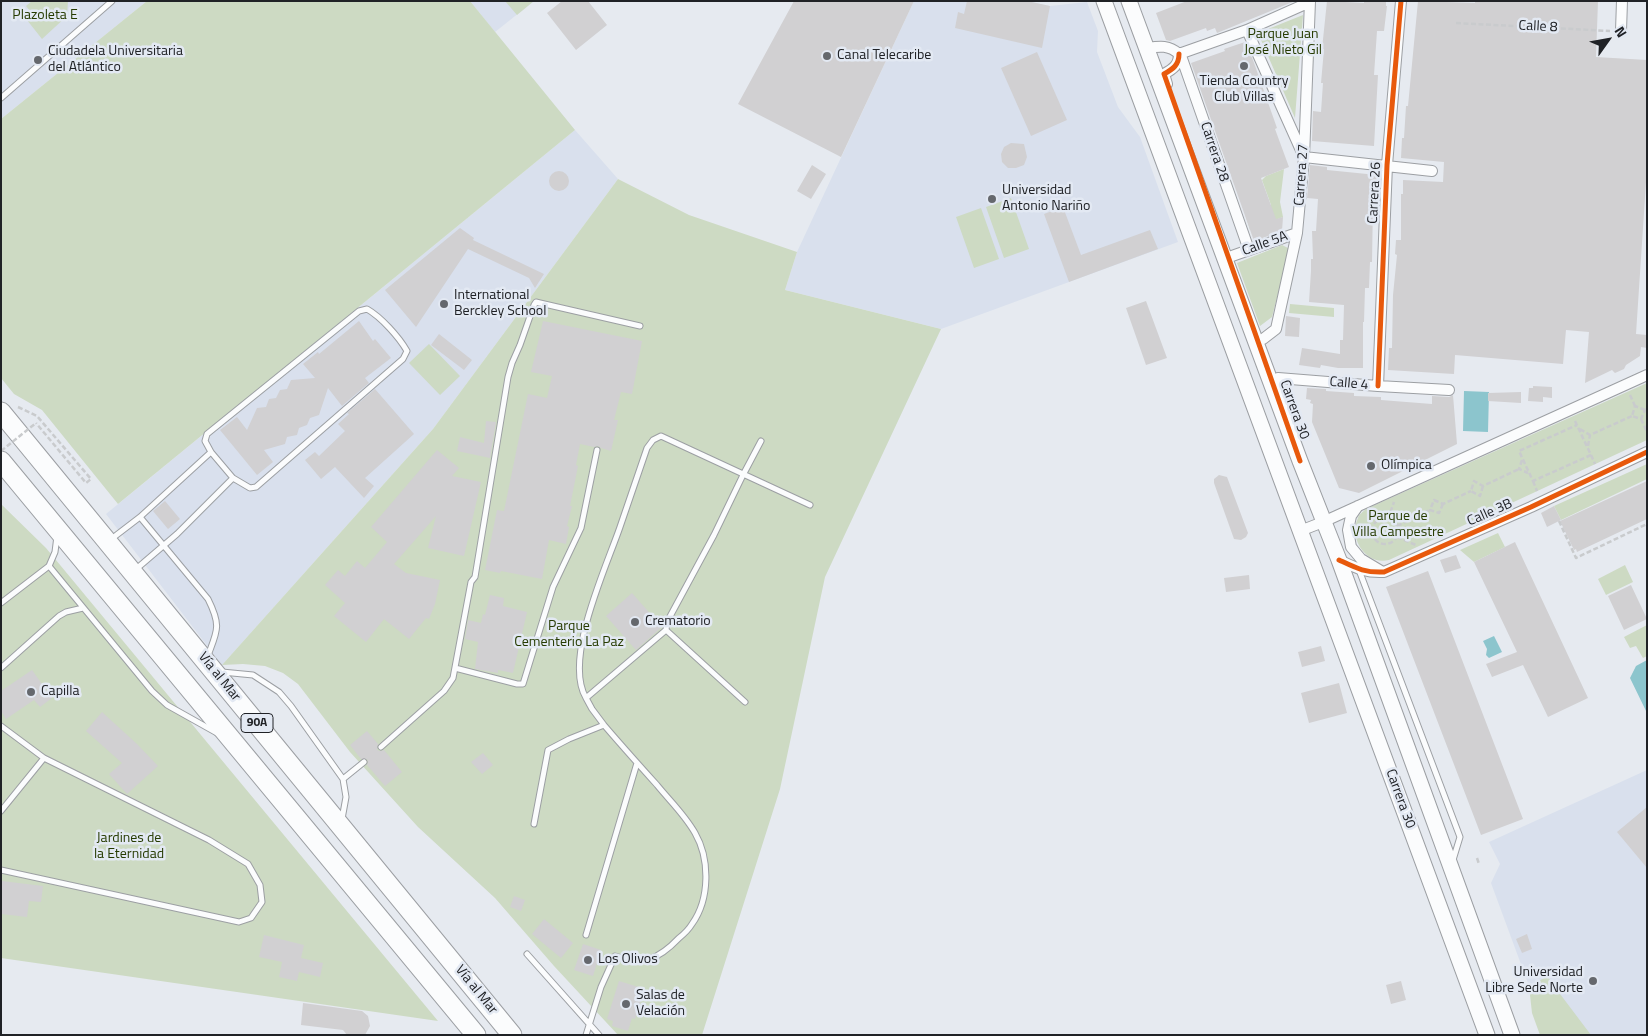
<!DOCTYPE html>
<html>
<head>
<meta charset="utf-8">
<style>
  body { margin:0 }
  #map { position:relative; width:1648px; height:1036px; overflow:hidden; background:#e6eaf0; font-family:"Titillium Web",sans-serif }
  canvas { display:block }
  .frame { position:absolute; inset:0; border:2px solid #202226; pointer-events:none }
  .north { position:absolute; left:1583px; top:15px; width:50px; height:50px; -webkit-text-stroke:4px #e3e9f3; paint-order:stroke; rotate:58deg; font-size:14px; font-weight:700; line-height:20px; text-align:center; color:#202226 }
  .north::after { content:''; display:block; margin:auto; width:18px; height:22px; background:#202226; clip-path:polygon(50% 0,100% 100%,50% 72%,0 100%) }
</style>
</head>
<body>
<div id="map">
<canvas width="1648" height="1036"></canvas>
<div class="frame"></div>
<div class="north">N</div>
</div>
<script>
const ctx = document.querySelector('canvas').getContext('2d');
ctx.lineJoin = 'round';
function fill(path, color) { ctx.fillStyle = color; ctx.fill(path, 'evenodd'); }
function strokePath(path, color, width, dash) { ctx.strokeStyle = color; ctx.lineWidth = width; ctx.lineCap = dash ? 'butt' : 'round'; ctx.setLineDash(dash || []); ctx.stroke(path); }
function label(font, color, halo, rows, align = 'center') {
  ctx.font = font + ' "Titillium Web",sans-serif'; ctx.lineWidth = 5; ctx.setLineDash([]); ctx.textBaseline = 'middle'; ctx.strokeStyle = halo; ctx.fillStyle = color; for (const [text, x, y, turn = 0] of rows) {
    ctx.save(); ctx.translate(x, y); ctx.rotate((+turn || 0) * Math.PI / 180); ctx.textAlign = isNaN(turn) ? turn : align; if (halo) ctx.strokeText(text, 0, 0); ctx.fillText(text, 0, 0); ctx.restore();
  }
}
fill(new Path2D(`
  M1,1h146l-146,118z
  M470,1h64l-39,31z
  M914,1h113l23,5 37,-4 11,29 -1,21 21,55 22,30 38,105 -237,87 -156,-39 12,-38z
  M575,130l43,49 -185,250 -211,236 -116,-151z
  M1647,770v265h-93l-22,-31 -3,-18 -38,-103 9,-19 -11,-22z`), '#d9e0ed');
fill(new Path2D(`
  M32,1h36l-1,15 -25,23 -15,-19 3,-9 -4,-5z
  M147,1h323l105,129 -457,374 -76,-94 -28,-16 -13,-16v-259z
  M505,1h29l-17,14z
  M1303,15l-8,103 -37,-85z
  M1284,169l-4,33 3,15 -33,13 -5,-16 26,-9 -9,-25 4,-4z
  M618,179l71,36 108,37 -12,38 156,39 -116,248 -45,212 -78,246h-84l-64,-69 -59,-68 -77,-71 -68,-75 -52,-68 -15,-11 -18,-7 -22,-2 -21,1 211,-236z
  M1011,198l18,51 -25,9 -18,-51z
  M981,208l18,51 -25,9 -18,-51z
  M1282,245l6,3 1,3 -17,66 -12,9 -23,-63z
  M1290,304l44,4v9l-45,-4z
  M429,344l31,32 -20,19 -31,-32z
  M1647,383v57l-258,120c-23,6 -41,-22 -31,-42 1,-4 5,-6 8,-9z
  M1647,464v15l-86,41 -7,-14z
  M1,504l45,44 392,473 -437,-63z
  M1498,533l7,14 -31,15 -14,-12z
  M1625,565l8,17 -27,13 -8,-16z
  M1647,625v31l-4,2 -7,-12 -6,2 -6,-11z
  M1548,976l3,6 40,53h-51l-8,-22 -3,-27z`), '#cddac3');
fill(new Path2D(`
  M1464,391l25,1 -1,40 -25,-1z
  M1494,636l8,16 -13,6 -3,-3 1,-6 -4,-8z
  M1647,660v53l-17,-35 6,-12z`), '#8cc5cd');
fill(new Path2D(`
  M562,1h26l19,24 -31,25 -29,-37z
  M794,1h120l-73,156 -103,-53z
  M967,1h60l23,5 -8,42 -87,-20 3,-16 6,2z
  M1187,1h108l-78,32 -2,-5 -8,3 -1,-3 -36,13 -4,-1 -10,-27z
  M1327,1l37,2v-2h22v5h1l-3,25h-7l-3,44h4l-4,71 -62,-5 1,-30 8,1 2,-29h-2l3,-34h-2z
  M1418,1l57,2v-2h123l-2,56 51,3v107l-11,167 11,1v13l-6,-1 -1,9 -14,9 -2,4 -9,4 -3,-3 -27,13 4,-51 -23,-2 -3,34 -108,-9 -1,19 -66,-4 1,-22h3l1,-53 4,-40 -2,-1 1,-14h5v-46h2v-14l40,2 1,-20 -43,-4 1,-20h2l2,-32h2z
  M1245,42l8,18 24,68 -2,1 14,38 -28,11 15,41 7,-2 -1,14 -28,10 -63,-178 34,-12 -1,-2z
  M1037,52l30,68 -36,16 -30,-68z
  M1011,143l13,1 3,13 -3,8 -8,3h-8l-6,-6 -1,-8 3,-7z
  M812,165l14,9 -15,25 -14,-8z
  M1310,165l17,2v3l50,5 -2,27h-2l-1,60h-2l-1,26h-4l-1,34h-1v46h-25l-17,-3 -1,3 -21,-3 3,-17 38,6v-14h3l1,-35 -35,-3 2,-31v-12h2l-1,-28h4l2,-32 -11,-1z
  M549 181a10 10 0 1 1 20 0a10 10 0 1 1-20 0Z
  M1063,207l18,48 69,-25 8,19 -89,33 -25,-68z
  M460,228l14,10 -1,2 71,34 -9,14 -6,-10 -61,-29 -52,78 -31,-37z
  M1146,301l21,57 -21,7 -20,-57z
  M1286,316l14,2 -1,19 -14,-1z
  M359,321l14,20 2,-2 16,19 -26,20 4,5 -27,23 -14,-18 -9,27 -9,3 -3,7 -8,3 -2,7 -10,2 -2,7 -21,6 9,12 -16,13 -37,-45 17,-13 10,13 10,-22 9,-1 3,-8 7,-1 4,-8 7,-1 4,-9 24,-2 -12,-14 15,-12 1,2z
  M543,321l99,20 -10,53 -11,-2 -7,28h4l-7,31 -10,-3 -3,-2 -4,1 -14,-3 -4,21 2,1 -8,40h2l-5,20 2,1 -3,17 -17,-4 -7,39 -41,-8 -1,2 -15,-3 12,-60 7,1 24,-117 19,4 5,-22 -21,-4z
  M439,334l33,26 -8,10 -33,-25z
  M1533,386l19,1v11l-9,-1v5l-15,-1 1,-13h4z
  M1307,388l19,1v2l28,2v3l27,1v3l51,4v-8l17,1 4,-2 4,49 -98,49 -20,-5 -27,-66 1,-18 -3,-1 1,-3 -5,-1z
  M375,389l39,45 -49,44 9,8 -10,12 -29,-31 -14,12 -16,-19 10,-8 4,4 26,-25 -7,-7 11,-10 -2,-1z
  M1521,392v11l-33,-2v-8z
  M486,421l10,1 -6,36 -33,-7 3,-14 24,6z
  M437,450l22,18 -7,8 29,6 -17,74 -36,-8 8,-32 -42,48 12,9 34,7 -5,24 -6,15 -3,-1 -17,21 -25,-20 -18,23 -32,-26 11,-13 -20,-18 13,-15 7,6 12,-15 8,7 22,-26 -16,-15z
  M1219,475l8,2 21,56 -2,4 -5,3 -7,-1 -20,-56v-4z
  M1647,481v38l-70,33 -1,-3 -2,1 -14,-29z
  M165,501l15,18 -12,10 -15,-18z
  M1554,506l7,14 -14,7 -6,-14z
  M1515,542l73,156 -40,19 -25,-52 -31,12 -6,-13 31,-12 -43,-90z
  M1456,555l5,13 -16,5 -5,-13z
  M1428,571l95,248 -42,16 -95,-248z
  M1249,575l1,14 -24,3 -2,-14z
  M1631,585l16,34 -23,11 -16,-34z
  M632,593l30,34 -26,23 -30,-34z
  M490,595l14,3 -1,8 24,6 -14,61 -15,-3v3l-23,-4 3,-27 -13,-3 3,-19 13,3 2,-9 2,1z
  M1321,646l4,15 -23,6 -4,-15z
  M32,670l20,28 -12,9 -6,-7 -28,19 -5,-8v-20z
  M1339,683l8,30 -38,10 -8,-30z
  M102,712l35,32 21,22 -31,28 -18,-20 13,-11 -36,-32z
  M367,731l11,13 -1,6 3,1 4,-1 18,22 -17,14 -18,-21 1,-3 -1,-3h-6l-11,-14z
  M483,753l10,12 -11,9 -11,-12z
  M1647,807v61l-30,-36z
  M2,881l41,5 -2,16 -12,-1 -2,16 -26,-3z
  M514,896l11,4 -4,11 -11,-4z
  M544,919l29,24 -12,15 -29,-24z
  M1527,934l5,15 -10,4 -6,-14z
  M264,935l40,10 -3,13 22,5 -3,14 -21,-5 -2,9 -18,-4 3,-15 -23,-5z
  M583,944l18,6 -8,26 -19,-6z
  M619,981l26,8 -10,30 -3,-1 -4,13 -16,-5 1,-5 -6,-2z
  M1401,981l5,19 -15,4 -5,-19z
  M303,1003l59,8 6,5 2,10 -5,9h-18l-4,-5 -42,-5z`), '#d1d0d2');
const lane = new Path2D(`
  M1,98l111,-97
  M367,309c14,8 32,28 40,42l-4,8 -147,128 -6,1 -17,-10 -22,-26 -6,-11 2,-7 152,-123z
  M140,517l68,82c14,28 9,32 -1,59
  M57,536l-2,16 -6,14 103,125 15,14 50,28
  M110,540l30,-23 71,-65
  M135,570l42,-36 56,-56
  M1359,570l101,267 -7,23
  M1,603l48,-37
  M666,630l79,72
  M1,668l58,-52 7,-4 17,-4
  M455,668l62,16h6l30,-97 28,-59 16,-78
  M222,672l31,3 26,17 12,14 52,73 3,18 -4,22
  M586,698c-23,-39 20,-130 34,-171 9,-26 18,-52 27,-79l6,-8 8,-4 149,69
  M1,726l43,32 165,82 39,24 12,21 2,17 -11,16 -12,4 -238,-52
  M381,747l63,-56 9,-13 18,-96 4,-5 33,-200 4,-14 8,-18 14,-40 2,-3 4,1 100,23
  M343,779l21,-17
  M1,811l43,-53
  M534,824l14,-74 21,-11 35,-14
  M586,935l51,-172
  M527,954l72,81
  M586,1035l15,-48 14,-31c29,9 43,4 64,-18 5,-4 10,-9 13,-14 18,-25 18,-65 3,-91 -10,-18 -25,-32 -38,-48 -18,-20 -36,-40 -53,-60l-12,-16 -6,-11 80,-68 1,-8 47,-87 29,-60 18,-34`);
const street = new Path2D(`
  M1247,30l57,127 128,14
  M1621,31l1,-30
  M1148,48c12,-2 21,-3 31,6
  M1180,53l69,197
  M1179,54l68,-24 63,-28
  M1167,84l-3,-10c9,-5 15,-9 15,-20
  M1232,256l65,-23
  M1263,339l13,-10 21,-96 7,-76 6,-156
  M1278,378l100,8 71,4
  M1378,386l9,-221 14,-164
  M1358,506l-7,10 -3,14 3,17 10,12 20,12
  M1300,531l23,-9 324,-147
  M1339,560c17,8 26,13 45,12l147,-65 116,-55`);
const secondary = new Path2D(`
  M1104,1l383,1034
  M1129,1l171,460 39,99 173,475`);
const highway = new Path2D(`
  M1,412l511,623
  M1,461l475,574`);
strokePath(lane, '#9c9fa3', 7);
strokePath(street, '#9c9fa3', 12);
strokePath(secondary, '#9c9fa3', 17);
strokePath(highway, '#9c9fa3', 21);
strokePath(new Path2D(`
  M1456,23l154,8
  M1630,395l5,11
  M18,407l19,9 54,63 -5,4 -50,-60
  M1645,410l-10,-4 -3,10 9,3 4,-9 2,-1
  M1641,419l6,13
  M1575,421l16,34 -58,26 -14,-30 58,-26
  M1580,429l10,6 42,-19
  M1588,446l2,-11
  M1591,455l4,9
  M1522,460l-3,9 9,4
  M1533,481l4,10
  M1483,486l-3,10 -9,-5 3,-10 9,5 36,-17
  M1443,504l-4,9 -9,-3 4,-10 9,4 28,-13
  M1372 531a13 13 0 1 1 26 0a13 13 0 1 1-26 0Z
  M1388,519l6,-17
  M1559,521l17,37 71,-34
  M1397,526l33,-16
  M1397,537l19,8
  M1477,858l2,6`), '#c9cbcd', 2.5, [5, 2.5]);
strokePath(lane, '#fbfcfd', 5);
strokePath(street, '#fbfcfd', 10);
strokePath(secondary, '#fbfcfd', 15);
strokePath(highway, '#fbfcfd', 19);
strokePath(new Path2D(`
  M1,451l35,-28`), '#c9cbcd', 2.5, [5, 2.5]);
strokePath(new Path2D(`
  M1179,54c0,11 -6,15 -15,20l136,387
  M1378,386l9,-221 14,-164
  M1339,560c17,8 26,13 45,12l147,-65 116,-55`), '#e8590c', 5);
for (const [x, y, r, color] of [
  [827,56,5,"#65686d"],
  [38,60,5,"#65686d"],
  [1244,66,5,"#65686d"],
  [992,199,5,"#65686d"],
  [444,304,5,"#65686d"],
  [1371,466,5,"#65686d"],
  [635,622,5,"#65686d"],
  [31,692,5,"#65686d"],
  [588,960,5,"#65686d"],
  [1593,981,5,"#65686d"],
  [626,1004,5,"#65686d"]
]) { const dot = new Path2D(); dot.arc(x, y, r, 0, 2 * Math.PI); ctx.fillStyle = color; ctx.fill(dot); strokePath(dot, '#e3e9f3', 2); }
for (const [x, y, w] of [
  [257,723,32]
]) { const box = new Path2D(); box.roundRect(x - w / 2, y - 9.5, w, 19, 4); ctx.fillStyle = '#e3e9f3'; ctx.fill(box); strokePath(box, '#202226', 1); }
label('bold 12px', '#202226', null, [
  ["90A",257,723]
]);
label('14px', '#263b00', '#e3e9f3', [
  ["Plazoleta E",45,16],
  ["Parque Juan",1283,35],
  ["José Nieto Gil",1283,51],
  ["Parque de",1398,517],
  ["Villa Campestre",1398,533],
  ["Parque",569,627],
  ["Cementerio La Paz",569,643],
  ["Jardines de",129,839],
  ["la Eternidad",129,855]
]);
label('14px', '#202226', '#e3e9f3', [
  ["Calle 8",1538,27,3],
  ["Carrera 28",1214,152,71],
  ["Carrera 27",1302,175,-86],
  ["Carrera 26",1375,193,-87],
  ["Calle 5A",1265,244,-20],
  ["Calle 4",1349,384,5],
  ["Carrera 30",1294,410,70],
  ["Calle 3B",1490,513,-24],
  ["Vía al Mar",219,677,51],
  ["Carrera 30",1400,799,70],
  ["Vía al Mar",476,990,51]
]);
label('14px', '#202226', '#e3e9f3', [
  ["Ciudadela Universitaria",48,52],
  ["del Atlántico",48,68],
  ["Canal Telecaribe",837,56],
  ["Tienda Country",1244,82,"center"],
  ["Club Villas",1244,98,"center"],
  ["Universidad",1002,191],
  ["Antonio Nariño",1002,207],
  ["International",454,296],
  ["Berckley School",454,312],
  ["Olímpica",1381,466],
  ["Crematorio",645,622],
  ["Capilla",41,692],
  ["Los Olivos",598,960],
  ["Universidad",1583,973,"right"],
  ["Libre Sede Norte",1583,989,"right"],
  ["Salas de",636,996],
  ["Velación",636,1012]
], 'left');
</script>
</body>
</html>
